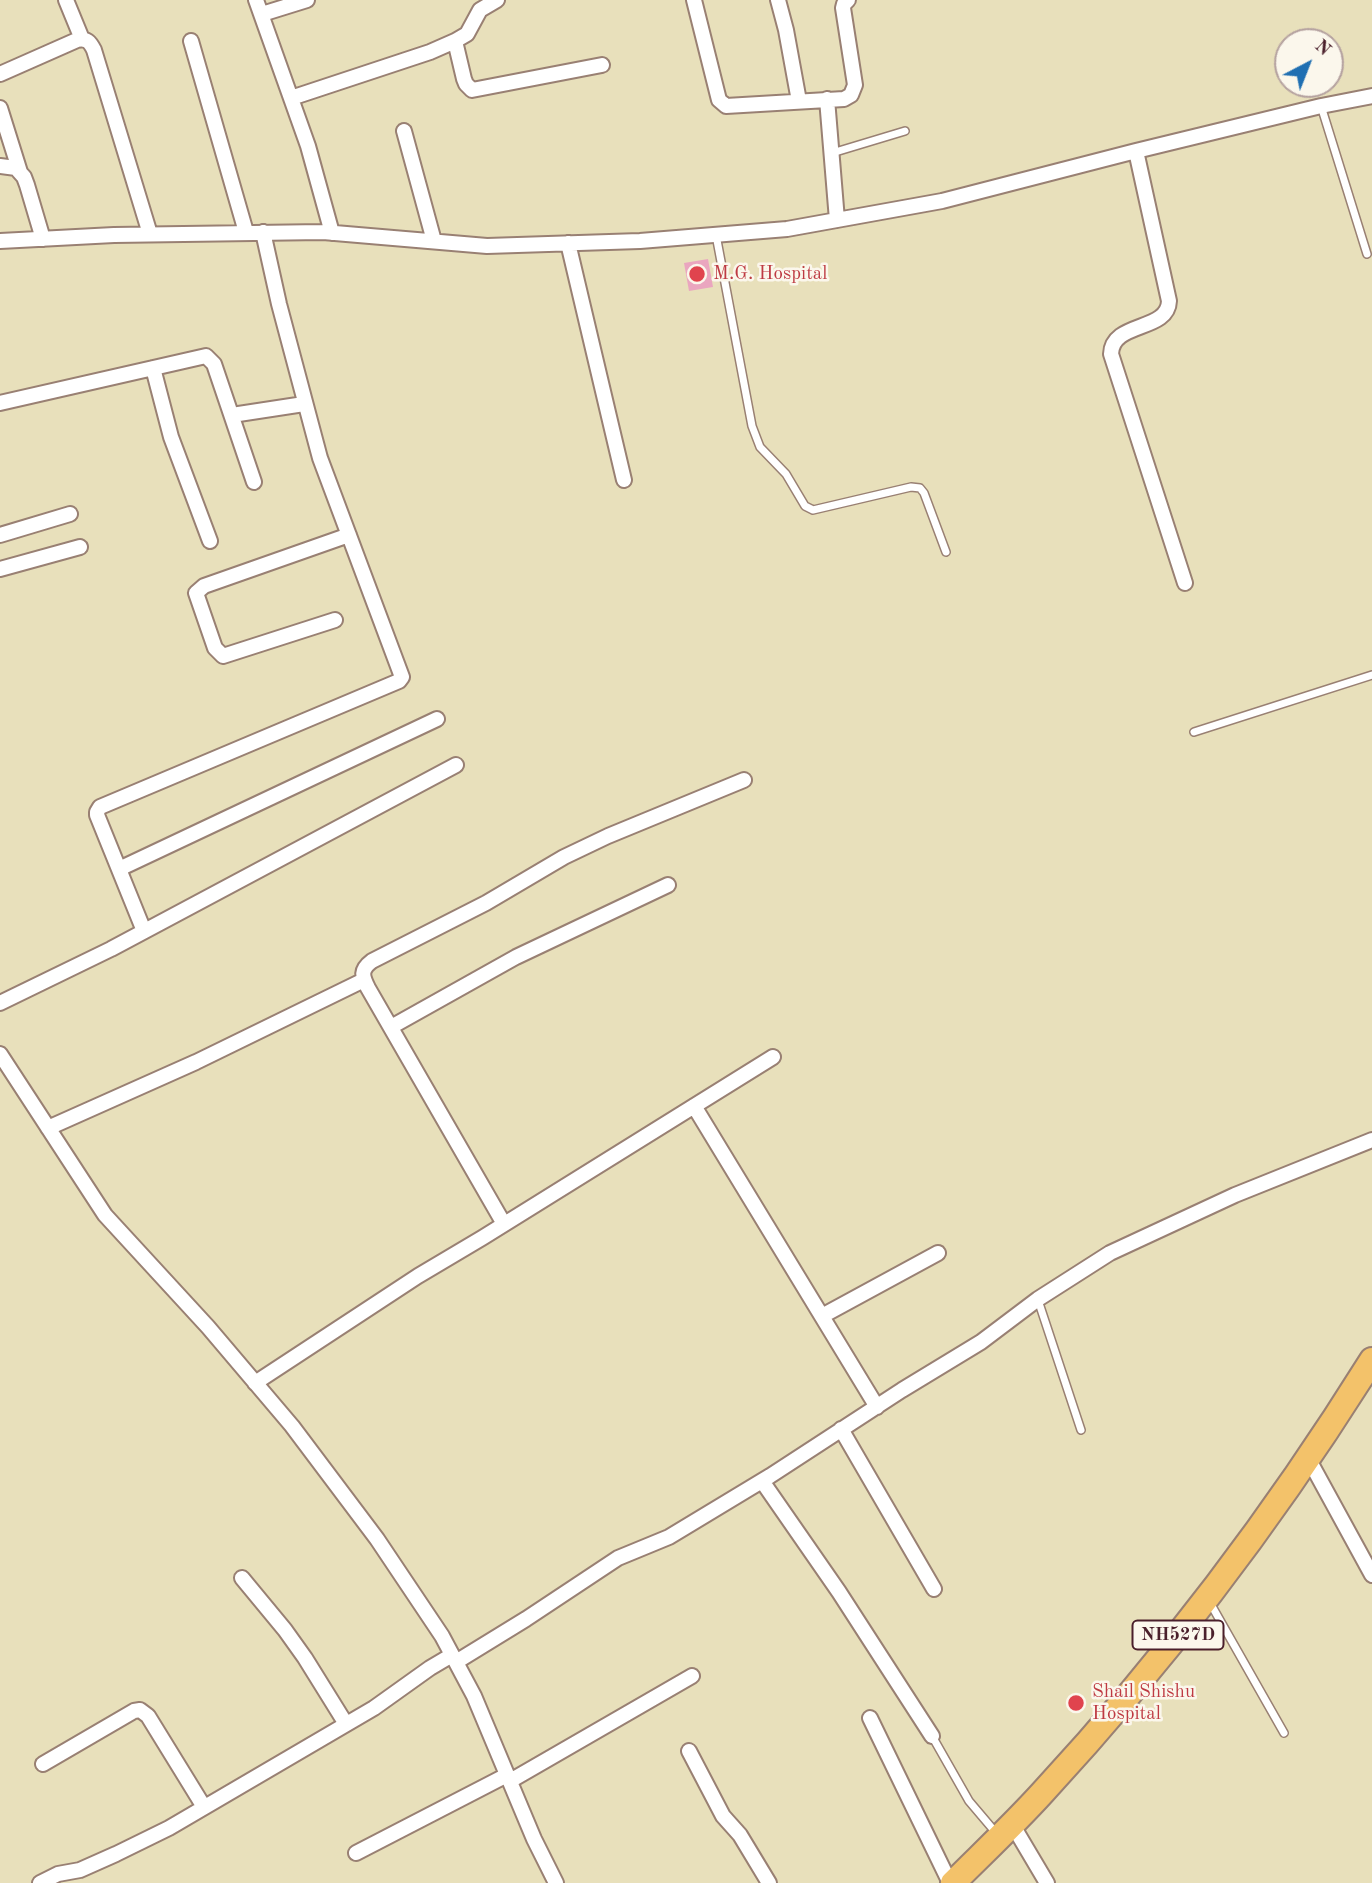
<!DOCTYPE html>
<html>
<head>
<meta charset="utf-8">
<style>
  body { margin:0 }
  #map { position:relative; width:1372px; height:1883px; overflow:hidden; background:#e8e0bb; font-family:"Old Standard TT",serif }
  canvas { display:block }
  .north { position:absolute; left:1274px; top:28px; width:70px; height:70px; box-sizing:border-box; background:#fbf7ec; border:2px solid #b4a19f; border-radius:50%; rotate:42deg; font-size:19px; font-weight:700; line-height:28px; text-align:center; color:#4a1f2b }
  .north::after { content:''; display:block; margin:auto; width:24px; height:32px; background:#1f6fb2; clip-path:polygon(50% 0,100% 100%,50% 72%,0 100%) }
</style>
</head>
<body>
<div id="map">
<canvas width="1372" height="1883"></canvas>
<div class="north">N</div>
</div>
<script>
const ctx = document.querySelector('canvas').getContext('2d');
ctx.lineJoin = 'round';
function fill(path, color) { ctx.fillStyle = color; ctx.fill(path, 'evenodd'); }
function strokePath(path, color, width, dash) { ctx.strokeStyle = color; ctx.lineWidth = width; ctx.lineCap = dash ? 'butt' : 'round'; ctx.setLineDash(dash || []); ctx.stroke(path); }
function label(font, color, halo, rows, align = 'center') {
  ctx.font = font + ' "Old Standard TT",serif'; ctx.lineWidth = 5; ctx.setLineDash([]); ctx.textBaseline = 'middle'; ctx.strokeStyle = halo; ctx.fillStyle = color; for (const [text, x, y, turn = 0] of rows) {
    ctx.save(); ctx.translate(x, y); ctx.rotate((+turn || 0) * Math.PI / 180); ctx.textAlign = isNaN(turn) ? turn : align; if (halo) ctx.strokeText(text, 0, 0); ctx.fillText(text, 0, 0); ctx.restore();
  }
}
fill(new Path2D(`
  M708,259l5,28 -24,4 -5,-28z`), '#eaa6bf');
const lane = new Path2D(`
  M1321,106l46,148
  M832,153l73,-22
  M716,235l36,191 8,21 26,27 19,32 8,4 98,-23 9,1 4,5 22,59
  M1194,732l178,-57
  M1038,1300l43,130
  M1209,1601l75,132
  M932,1736l37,65 28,33`);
const street = new Path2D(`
  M66,0l16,39
  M256,0l52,146 24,87
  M694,0l25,100 7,6 118,-7 7,-4 4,-10 -12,-77 1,-4 4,-4
  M778,0l8,30 13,71
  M262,14l45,-14
  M191,41l55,191
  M455,41l9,38 2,5 6,6 130,-25
  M0,74l77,-34c10,-2 13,2 17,10l56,184
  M291,98l139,-46 25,-11 12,-7 13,-24 17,-10
  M827,99l10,121
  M0,108l20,64
  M404,131l30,110
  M1136,151l33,150c-1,31 -57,20 -58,53l74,229
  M0,166l16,2 8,9 3,8 16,54
  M0,241l114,-6 209,-3 164,14 153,-5 147,-12 155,-28 194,-50 185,-45 51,-10
  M568,243l56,237
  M153,368l18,69 39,104
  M0,403l206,-47 8,8 40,118
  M232,415l72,-11
  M0,535l70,-21
  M0,569l80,-22
  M335,620l-112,36 -8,-8 -19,-55 8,-7 145,-51
  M119,869l318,-150
  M144,931l-47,-116v-3l3,-5 299,-126 3,-4 -82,-219 -41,-154 -16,-72
  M0,1003l111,-54 345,-184
  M391,1027l125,-70 152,-72
  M0,1054l105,161 103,112 84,99 85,113 65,97 32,60 60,143 22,44
  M694,1106l183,301
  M48,1128l148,-66 168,-82
  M504,1224l-136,-236c-6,-12 -8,-18 4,-27l114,-58 78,-46 44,-21 136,-56
  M822,1316l116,-63
  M255,1383l163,-107 64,-38 291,-181
  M841,1429l93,160
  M1308,1458l64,117
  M762,1481l77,111 93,144
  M242,1578l43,52 20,28 41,66
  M456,1662l70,-43 92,-61 51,-21 101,-61 132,-86 79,-48 57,-43 72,-46 125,-58 137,-55
  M870,1718l80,165
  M689,1751l34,65 17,19 29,48
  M43,1764l91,-53 6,-1 8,6 56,91
  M510,1781l182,-105
  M1012,1824l35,59
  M356,1853l151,-78
  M40,1883l18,-9 22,-4 36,-16 53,-26 205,-120 56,-40 22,-13`);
const highway = new Path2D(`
  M953,1883c30,-30 61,-59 90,-91 123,-133 233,-278 329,-432`);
strokePath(lane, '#998073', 10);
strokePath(street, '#998073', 18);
strokePath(highway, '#998073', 28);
strokePath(lane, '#fff', 7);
strokePath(street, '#fff', 14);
strokePath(highway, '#f3c26a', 24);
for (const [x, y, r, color] of [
  [697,274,9,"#e0444e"],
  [1076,1703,9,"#e0444e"]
]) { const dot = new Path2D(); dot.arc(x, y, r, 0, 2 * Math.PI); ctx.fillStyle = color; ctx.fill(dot); strokePath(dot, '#fbf7ec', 2.5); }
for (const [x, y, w] of [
  [1178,1635,91]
]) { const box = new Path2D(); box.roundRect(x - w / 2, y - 14.5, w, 29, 5); ctx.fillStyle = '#fbf7ec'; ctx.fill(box); strokePath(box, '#4a1f2b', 2); }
label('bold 18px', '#4a1f2b', null, [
  ["NH527D",1178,1635]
]);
label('19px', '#be3a42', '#fbf7ec', [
  ["M.G. Hospital",713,274],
  ["Shail Shishu",1092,1692],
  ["Hospital",1092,1714]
], 'left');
</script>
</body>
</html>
